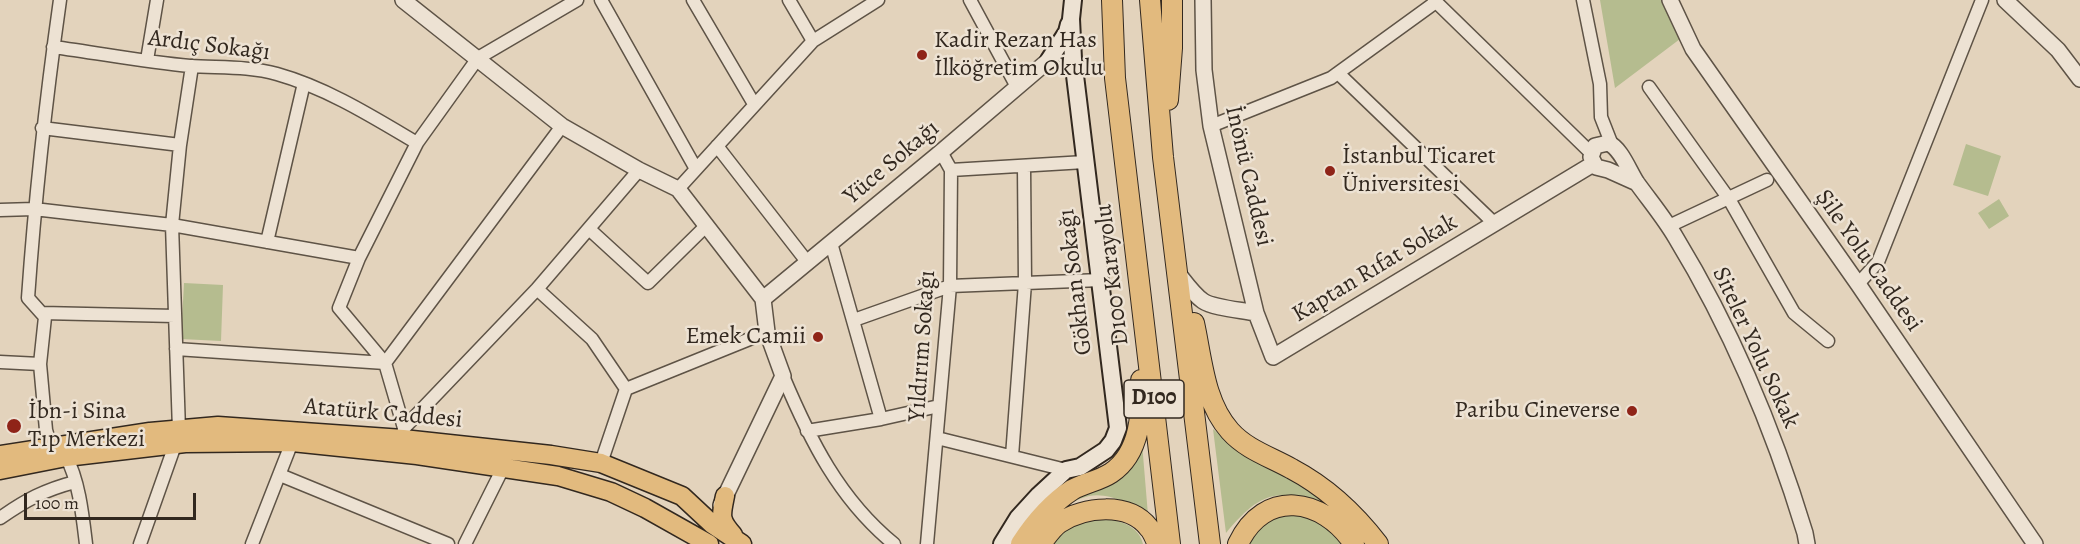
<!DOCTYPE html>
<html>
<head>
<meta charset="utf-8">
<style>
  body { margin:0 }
  #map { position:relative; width:2080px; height:544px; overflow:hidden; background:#e3d3bc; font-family:Alegreya,serif }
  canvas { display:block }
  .scale { position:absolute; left:24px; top:493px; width:172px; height:27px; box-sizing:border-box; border:3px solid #32281f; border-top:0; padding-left:8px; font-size:18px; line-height:21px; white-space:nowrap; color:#32281f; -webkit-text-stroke:4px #ede2d3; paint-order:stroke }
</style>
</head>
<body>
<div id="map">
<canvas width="2080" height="544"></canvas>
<div class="scale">100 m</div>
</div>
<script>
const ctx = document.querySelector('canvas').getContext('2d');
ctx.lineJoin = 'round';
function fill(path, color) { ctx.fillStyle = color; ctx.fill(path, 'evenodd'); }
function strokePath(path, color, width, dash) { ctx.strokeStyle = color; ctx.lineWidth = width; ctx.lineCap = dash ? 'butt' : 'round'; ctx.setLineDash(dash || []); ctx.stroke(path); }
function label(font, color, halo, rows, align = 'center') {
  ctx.font = font + ' Alegreya,serif'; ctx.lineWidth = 5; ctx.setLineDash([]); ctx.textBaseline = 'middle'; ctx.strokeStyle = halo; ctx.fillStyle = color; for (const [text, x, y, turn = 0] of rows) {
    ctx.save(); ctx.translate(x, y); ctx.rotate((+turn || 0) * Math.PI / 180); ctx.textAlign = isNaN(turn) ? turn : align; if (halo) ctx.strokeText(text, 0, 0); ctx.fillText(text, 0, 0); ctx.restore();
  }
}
fill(new Path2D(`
  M1600,0h65l15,39 -65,49z
  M1966,144l35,12 -13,40 -35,-11z
  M1999,199l10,17 -20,13 -11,-16z
  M184,283l39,2 -2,56 -40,-2z
  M1213,429l26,23 49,25 34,21 1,7c-48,-19 -65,-10 -97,28z
  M1142,443l6,72c-16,-10 -39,-23 -59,-19 -9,2 -18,7 -27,10z
  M1292,513c21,4 40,13 51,31h-96c10,-19 25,-27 45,-31z
  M1093,517c19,2 45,5 50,27h-91c10,-15 24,-21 41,-27z`), '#b5bc8f');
const minor = new Path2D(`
  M601,0l95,169
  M693,0l61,104
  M789,0l24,41
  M970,0l47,87
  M1434,0l157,153
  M1583,0l17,84 1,33 11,28
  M53,47c46,6 91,15 137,19 29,2 59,0 87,8 50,14 96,43 140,69
  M147,60l10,-60
  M1339,74l156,150
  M1649,87l80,112 65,114 34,28
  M1211,126l120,-48 105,-76
  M42,128l138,17
  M717,146l91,117
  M951,170l134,-8
  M678,189l135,-148 65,-41
  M0,210l34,-1 138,16 187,33
  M1669,226l98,-46
  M589,229l59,54 59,-58
  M267,242l37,-159
  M831,243l50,176
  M1858,284l20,-22 104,-262
  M537,289l55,50 34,50
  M42,313l133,3
  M854,320l96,-34 151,-6
  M176,349l209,14 177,-237
  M0,362l40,2
  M783,376c27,64 56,123 111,168
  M404,428l133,-139 102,-119
  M179,430l-7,-205 8,-80 12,-79
  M807,431l74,-12 58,-13
  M937,438l129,32
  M403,439l1,-11 -19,-65 -46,-55 20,-50 58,-115 61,-85 99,-58
  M51,447l-5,-17 -6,-66 5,-47 -17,-19c7,-100 18,-199 32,-298
  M1012,456l13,-173 -1,-116
  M66,457c13,22 17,62 20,87
  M601,463l25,-74 141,-57
  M280,475l168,69
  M0,518c26,-18 44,-28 75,-36
  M140,544l35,-99
  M252,544l40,-102
  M465,544l38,-76
  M927,544l23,-258 1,-116 -10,-18`);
const tertiary = new Path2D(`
  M403,0l159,126 77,44 39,19 85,110 4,33 16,44 -62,129
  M1203,0l1,70 7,56 45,187 17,44 320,-193
  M1670,0l23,49 165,235 177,260
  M2005,0l53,50 22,29
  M1637,183l-29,-13 -12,-3 -5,-10 4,-11 13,-3c13,5 21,28 29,40 13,18 28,36 39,55 56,92 98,193 129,295l2,11
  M1177,272c8,10 16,22 26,29 10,7 39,9 53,12
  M763,299l178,-147 108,-92`);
const secondary = new Path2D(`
  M1049,60l18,-28 2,-8
  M1002,544l16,-26 21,-23 27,-25 14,-3 26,-17 7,-9 5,-13 -45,-369 -2,-40 2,-19`);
const primary = new Path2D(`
  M0,455l150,-23 68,-6 185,13 148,16 50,8 81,33 30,28 30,20
  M0,470l66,-13 119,-14 107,-1 125,13 141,21 53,16 34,16 64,36
  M725,496c-4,20 -6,23 8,39`);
const trunk = new Path2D(`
  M1112,0l3,78 55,466
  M1150,0l13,157 47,387
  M1168,100l4,-52v-48
  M1194,323c8,36 10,79 36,108 17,19 41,26 62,38 34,18 63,45 86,75
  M1021,544c13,-20 31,-41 51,-54 12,-7 27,-9 39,-17 30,-20 31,-61 30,-93
  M1041,544c5,-7 11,-16 18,-21 25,-16 69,-22 90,5 4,4 6,11 9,16
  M1238,544c26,-56 85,-47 116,0`);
strokePath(minor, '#5e5346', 15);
strokePath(tertiary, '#5e5346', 18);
strokePath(secondary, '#32281f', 20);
strokePath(primary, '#32281f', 21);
strokePath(trunk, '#32281f', 22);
strokePath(minor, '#ede2d3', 12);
strokePath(tertiary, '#ede2d3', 15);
strokePath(secondary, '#ede2d3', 16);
strokePath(primary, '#e2ba7e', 18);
strokePath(trunk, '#e2ba7e', 20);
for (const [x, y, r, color] of [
  [922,55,6,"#8f2418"],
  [1330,171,6,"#8f2418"],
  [818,337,6,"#8f2418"],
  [1632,411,6,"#8f2418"],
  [14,426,8,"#8f2418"]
]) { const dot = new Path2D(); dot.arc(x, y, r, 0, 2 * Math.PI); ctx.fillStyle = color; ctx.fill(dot); strokePath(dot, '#ede2d3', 2); }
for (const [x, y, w] of [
  [1154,399,60]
]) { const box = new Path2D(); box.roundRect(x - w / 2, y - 19, w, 38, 4.5); ctx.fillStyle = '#ede2d3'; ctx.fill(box); strokePath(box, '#32281f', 1.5); }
label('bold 22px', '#32281f', null, [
  ["D100",1154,399]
]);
label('24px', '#32281f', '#ede2d3', [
  ["Kadir Rezan Has",934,41],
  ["İlköğretim Okulu",934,69],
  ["İstanbul Ticaret",1342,157],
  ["Üniversitesi",1342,185],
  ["Emek Camii",806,337,"right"],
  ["Paribu Cineverse",1620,411,"right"],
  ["İbn-i Sina",28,412],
  ["Tıp Merkezi",28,440]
], 'left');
label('24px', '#32281f', '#ede2d3', [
  ["Ardıç Sokağı",209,46,7],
  ["Yüce Sokağı",892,163,-40],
  ["İnönü Caddesi",1248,176,77],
  ["Şile Yolu Caddesi",1868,261,55],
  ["Kaptan Rıfat Sokak",1375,269,-31],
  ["D100 Karayolu",1113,275,-97],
  ["Gökhan Sokağı",1076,282,-97],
  ["Yıldırım Sokağı",923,346,-86],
  ["Siteler Yolu Sokak",1755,348,65],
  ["Atatürk Caddesi",383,414,5]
]);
</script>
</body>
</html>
